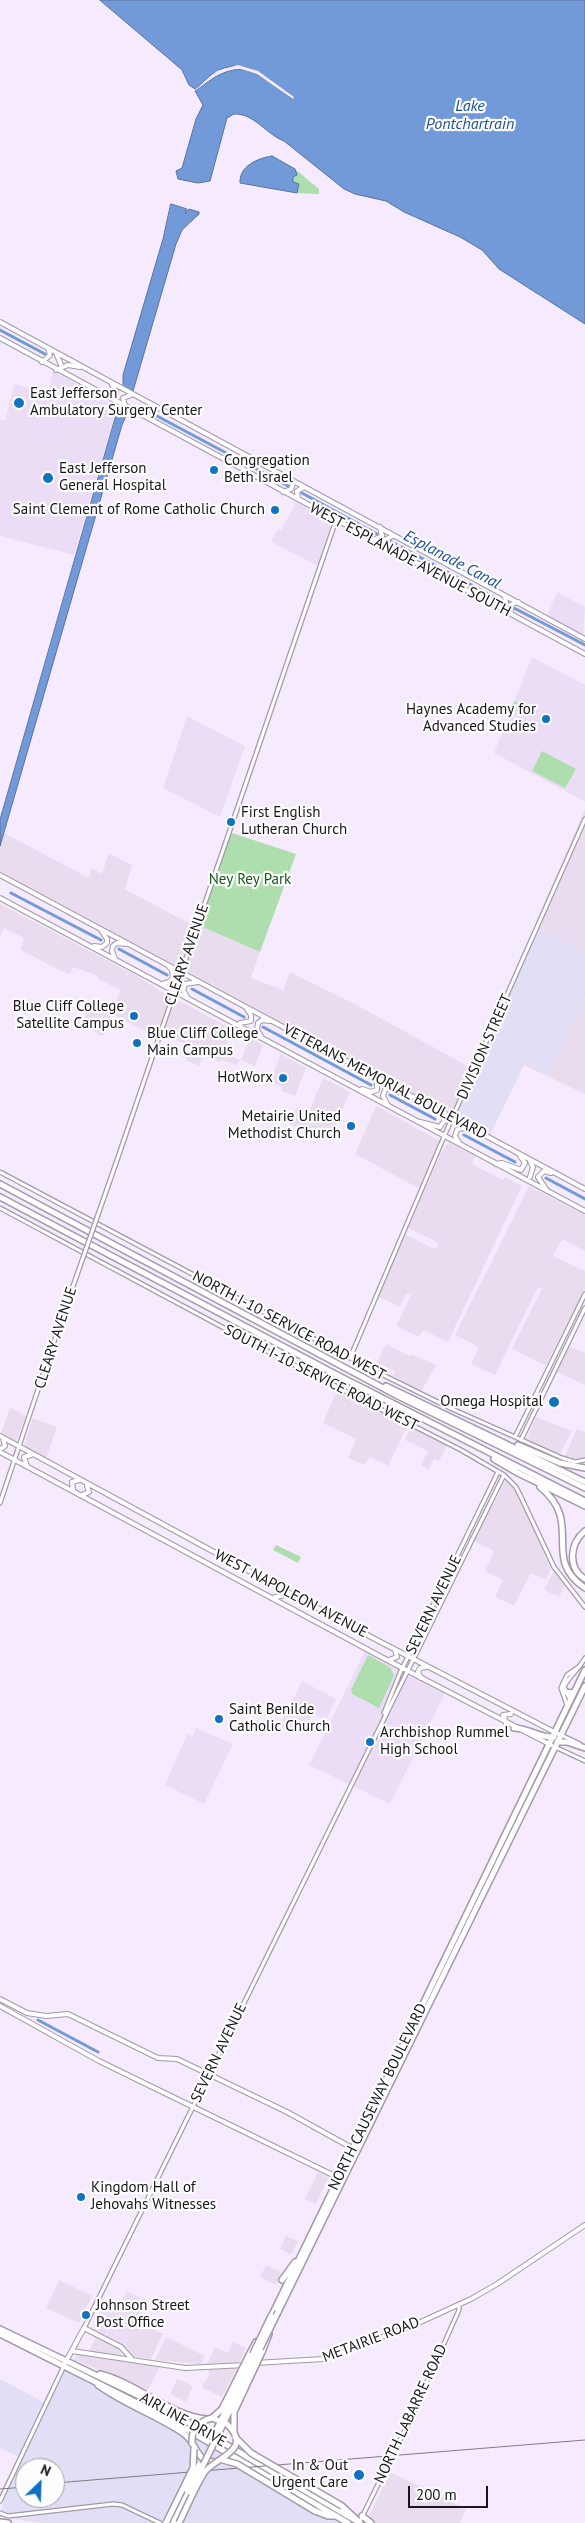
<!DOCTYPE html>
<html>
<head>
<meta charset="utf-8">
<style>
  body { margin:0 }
  #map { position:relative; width:585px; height:2523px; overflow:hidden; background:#f6ebfe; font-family:"PT Sans",sans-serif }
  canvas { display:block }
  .north { position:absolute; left:15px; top:2458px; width:50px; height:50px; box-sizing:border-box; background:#fdfdfd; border:1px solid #a2a0a3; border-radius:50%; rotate:24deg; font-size:14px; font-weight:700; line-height:20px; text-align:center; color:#19151c }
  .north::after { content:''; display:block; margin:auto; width:18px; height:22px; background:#1173bf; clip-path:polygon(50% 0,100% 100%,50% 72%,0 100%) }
  .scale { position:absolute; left:408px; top:2486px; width:80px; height:22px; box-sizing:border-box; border:2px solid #19151c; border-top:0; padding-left:6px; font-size:15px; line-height:18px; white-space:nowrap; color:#19151c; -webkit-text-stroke:4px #fdfdfd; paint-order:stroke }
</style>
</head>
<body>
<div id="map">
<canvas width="585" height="2523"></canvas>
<div class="north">N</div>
<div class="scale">200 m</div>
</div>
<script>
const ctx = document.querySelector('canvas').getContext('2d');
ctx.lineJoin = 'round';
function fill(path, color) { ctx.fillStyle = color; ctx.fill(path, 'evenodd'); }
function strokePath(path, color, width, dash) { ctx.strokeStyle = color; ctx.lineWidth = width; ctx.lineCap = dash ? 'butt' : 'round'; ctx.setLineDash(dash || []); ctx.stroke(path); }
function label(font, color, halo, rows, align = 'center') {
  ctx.font = font + ' "PT Sans",sans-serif'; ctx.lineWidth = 4.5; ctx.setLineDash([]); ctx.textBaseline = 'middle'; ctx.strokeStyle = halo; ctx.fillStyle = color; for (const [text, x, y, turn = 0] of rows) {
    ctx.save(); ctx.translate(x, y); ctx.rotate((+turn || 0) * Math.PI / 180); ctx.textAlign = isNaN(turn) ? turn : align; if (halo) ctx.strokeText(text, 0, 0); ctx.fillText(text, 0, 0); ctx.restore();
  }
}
fill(new Path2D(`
  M585,809v143l-51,-25z
  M4,833l85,45 3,-10 10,6 7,-21 23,12 -7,24 69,37 4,-1 62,27 -9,26 32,12 7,-18 63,31 120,66 -20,45 -453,-243v-24z
  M0,904l128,67 -6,16 7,-16 30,19 73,39 -8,25 17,6 9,-22 13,7 -8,21 -15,-6 -3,5 -15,-5 -2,2 -17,-7 -4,11 -13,-6 5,-14 -33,-13 -2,3 -44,-22 -9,22 -21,-11 8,-24 22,10 9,-21 -23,-11v-3l-25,-9 -3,7 -11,-4 -38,-20 3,-12 -20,-10 -4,9z
  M585,997v97l-38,-18z
  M281,1054l25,14 -11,28 -14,-5 2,-4 -13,-5z
  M323,1078l27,14 -20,47 -22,-6 -19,-9 8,-17 12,5z
  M376,1106l64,35 -20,48 -65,-35z
  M448,1142l27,14 -3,8 31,16 2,-3 17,9 -74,156 -25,-12 -4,7 -23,-11 15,-31 -5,-1 -6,13 -23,-11 28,-62 29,15 5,-3 -2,-4 -29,-14 31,-71z
  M529,1186l56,29v36l-23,-12 -9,17 32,15v19l-39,76 -34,-17 30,-60 -4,-2 -43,88 -24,-11 8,-17 -24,-12z
  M386,1344l24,12 1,-2 25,11 -15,27 -29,-14 3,-7 -18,-8z
  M569,1346l16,7v32l-29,-13z
  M339,1389l67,35 1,2 -19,40 -18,-9 -5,8 -17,-7 8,-19 -33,-16 14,-33z
  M10,1407l16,9 -10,25 -15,-8z
  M536,1417l36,14 -12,23 -34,-14z
  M33,1418l24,9 -11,31 -22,-12z
  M411,1427l37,17 -9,17 -5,-2 -5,11 -8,-5 7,-14 -23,-11z
  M577,1429l8,3v26l-11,2 -10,-2z
  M505,1481l7,4 6,9 33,75 -5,11 -15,-7 -17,33 -19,-9 8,-17 -18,-9 9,-20 -20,-10z
  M554,1571l11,14 -6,12 -15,-7z
  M318,2172l11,5 -13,27 -11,-5z
  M286,2236l12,5 -7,14 -11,-6z
  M266,2265l16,8 -6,12 -16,-8z
  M59,2280l33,16 -13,27 -33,-15z
  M137,2322l26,12 -12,25 -21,-3 -2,-3 -3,-7z
  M96,2337l22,10 4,8 -33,-3z
  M166,2337l39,19 -4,8 -46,-4z
  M233,2342l13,6 -7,15 -32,1 8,-17 13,6z
  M76,2354l24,3 60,9 -12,24 -73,-30z
  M237,2367l-15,30 -20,-10 7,-12 -1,-6z
  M177,2379l16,7 -7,16 -16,-8z
  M390,2472l76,37 -6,14h-85l-7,-5z`), '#eadcef');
fill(new Path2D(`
  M534,927l51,25v45l-38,79 -23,-11 -34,70 -37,-21z
  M65,2371l133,69 142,83h-298l-42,-6 7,-32 12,-28 -19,-9v-69l47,25zM25,2468h30v30h-30z`), '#e2def5');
fill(new Path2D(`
  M53,371l64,36 -43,148 -74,-19v-116h5l9,-36 34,9z
  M296,502l36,19 -14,45 -47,-24 7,-13 3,1z
  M557,592l28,15 -2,29 -36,-20z
  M532,657l53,28v117l-91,-49z
  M187,716l58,30 -25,71 -57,-29z
  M366,1649l9,8 70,36 -55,111 -81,-39z
  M302,1681l34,18 -10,21 -13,-6 -8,15 -10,-5 -4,8 -11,-6z
  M196,1728l37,16 -29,60 -39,-19 22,-51 6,3z
  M127,2291l20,10 -22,45 -33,-16 14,-30 13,7z`), '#ecddf7');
fill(new Path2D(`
  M295,169l24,20v5l-22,-1 2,-8 -6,-3v-3l3,-4z
  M514,701l20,10 -3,6 -20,-9z
  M542,751l34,18 -11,19 -33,-17z
  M229,832l67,22 -36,98 -62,-27z
  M276,1545l25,12 -3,6 -25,-13z
  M368,1655l23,13 3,8 -15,32 -27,-14 -1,-4z`), '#aedeae');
const water = new Path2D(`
  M100,0h485v324l-86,-55 -17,-19 -22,-13 -56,-25 -18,-11 -31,-7 -11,-5 -60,-48c-17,-6 -30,-28 -50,-27l-7,4 -17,63 -12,2 -20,-4 -2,-8 6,-3 14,-49 7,-14 -8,-14c46,-36 55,-22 98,8 -23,-18 -44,-42 -74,-29 -9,4 -17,14 -24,19l-6,-4 -7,-15z
  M272,156l23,13 2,6 -4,2v5l6,2 -2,9 -57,-10c-1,-17 18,-25 32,-27z
  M171,204l16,5 -2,5 4,-5 10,3v2l-17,16 -6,14 -43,147 -10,-5v-11l40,-136z
  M118,409l9,5 -5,11 -122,421v-26z`);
fill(water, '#729ad9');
strokePath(water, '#5772a0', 1);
fill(new Path2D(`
  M238,65l20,6 36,26 -1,2 -36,-25 -19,-6 -19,5 -26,19 24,-21z`), '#f6ebfe');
strokePath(new Path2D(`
  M0,330l45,24
  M142,408l146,78
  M302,493l75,41
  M390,541l111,60
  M514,608l71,37
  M11,893l90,47
  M119,949l48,26
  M192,989l52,28
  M263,1027l108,58
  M390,1095l45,24
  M464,1135l51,27
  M546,1178l39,21
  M38,2020l60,32`), '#729ad9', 3);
const minor = new Path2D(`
  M115,1166l221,-646
  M0,1172l373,198 77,38 112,50 13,4 10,-2
  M0,1208l267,143 194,99 43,25 12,12 5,10 33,70 31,40
  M350,1358l96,-226 139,-313
  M515,1437l70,-143
  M521,1440l64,-132
  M0,1503l63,-188
  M570,1700l-6,-13c5,-11 15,-18 21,-29
  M567,1705l-6,-17 6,-13 13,-9
  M384,1713l16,-40 98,-201
  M561,1735l19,9
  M555,1747l30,14
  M84,2328l420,-853
  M0,2501l64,-135
  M0,2513l8,3 105,-12 9,1 38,18
  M359,2523l50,-101 50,-112v-6`);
const major = new Path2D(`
  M0,322l585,317
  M0,338l585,316
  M56,353l6,14
  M42,362l8,-7 -2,-7
  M56,370l12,-5 12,2
  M112,385l4,6 -1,10
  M125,406l-2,-8 8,-3
  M283,492l8,-3 2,-5 -3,-5
  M298,499l-1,-8 7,-4
  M375,539l7,-3 -2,-9
  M388,547l-2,-8 7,-3
  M499,607l7,-5 -1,-5
  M511,614l-1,-9 8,-3
  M0,875l585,314
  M0,898l585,313
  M94,946l8,1 5,-4v-4l-6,-9
  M115,959l-3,-8 1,-5 4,-3 9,1
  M162,984l7,-2 4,-4 -1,-8 -3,-3
  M187,997l-4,-7 2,-6 13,-2
  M240,1023l11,-2v-6l-4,-6
  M261,1036l-4,-6 1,-7 4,-3 8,1
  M362,1089l9,3 6,-2v-7l-6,-7
  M387,1104l-4,-8 2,-6 5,-2 9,4
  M420,1122l20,5 5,-7 -4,-7
  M459,1143l-4,-7 2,-6 5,-2 8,2
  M496,1164l6,-1 19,7 4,-7 -5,-7
  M530,1177l3,-10 -3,-6
  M546,1189l-8,-12 6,-6 7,2
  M0,1436l371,201 189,98
  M0,1449l5,-3 -2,-8
  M0,1452l387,208 164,85
  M27,1466l-3,-9 7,-2
  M73,1489l-1,-7 7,-2
  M82,1495l7,-3 -2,-6
  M275,1597l7,-1 -2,-7
  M389,1660l8,-3 -2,-7
  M421,1678l-3,-6 2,-4 7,-1
  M506,1723l-3,-8 8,-1
  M0,1999l27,14 19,3 22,-2 90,44 19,1 110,53 67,37
  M0,2006l99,55 240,117
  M72,2351l113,17 61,-3
  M255,2363l68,-4 91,-34 57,-26 26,-15 88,-59
  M64,2365l20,-37 37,19 10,11`);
const highway = new Path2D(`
  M0,1184l398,212 187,92
  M0,1197l339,179 246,125
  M386,1386l199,96
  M518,1445l42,18 25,5
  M494,1459l24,14 67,33
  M540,1487c45,36 0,71 45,101
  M585,1531c-15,12 -18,37 0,48
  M565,1692l8,1
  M514,1728c15,0 25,10 40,9
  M557,1742h10l18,6
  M282,2280l13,-18
  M278,2312l307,-626
  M270,2319l315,-649
  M0,2329l162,78 198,116
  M0,2334l167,84 181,105
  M262,2352l7,-18
  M249,2355l7,-13
  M100,2374c36,9 73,43 107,45
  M98,2385c26,19 58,30 85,48 15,10 11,29 33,29
  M342,2506l15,14
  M315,2511l13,5h8
  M362,2516l9,7
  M0,2522l8,1
  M171,2523l16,-33
  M175,2523l15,-31`);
strokePath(minor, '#a399aa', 5.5);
strokePath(major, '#a399aa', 6);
strokePath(highway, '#a399aa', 8);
strokePath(minor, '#fff', 3);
strokePath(major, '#fff', 4);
strokePath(highway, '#fff', 5);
strokePath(new Path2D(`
  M55,2483l530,-43
  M0,2489l25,-2`), '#827a87', 1);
const minorBridge = new Path2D(`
  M63,1315l52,-149`);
const highwayBridge = new Path2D(`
  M212,2418l10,-9 27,-54
  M234,2430v-18l28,-60
  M213,2437l58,-121
  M235,2437l16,16 91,53
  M223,2460l14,4 78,47
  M187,2490l12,-25
  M190,2492l88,-180
  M166,2523l27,-55 1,-19
  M179,2523c8,-16 15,-34 25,-50 9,-15 51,-22 23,-49l-15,-6c-13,3 -21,12 -20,25`);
strokePath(minorBridge, '#a399aa', 5.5, []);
strokePath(highwayBridge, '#a399aa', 8, []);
strokePath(minorBridge, '#fff', 3);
strokePath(highwayBridge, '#fff', 5);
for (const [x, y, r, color] of [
  [19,403,6,"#1173bf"],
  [214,470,5,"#1173bf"],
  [48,478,6,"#1173bf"],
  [275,510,5,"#1173bf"],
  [546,719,5,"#1173bf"],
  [231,822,5,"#1173bf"],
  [134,1016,5,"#1173bf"],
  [137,1043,5,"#1173bf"],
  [283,1078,5,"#1173bf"],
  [351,1126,5,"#1173bf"],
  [554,1402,6,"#1173bf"],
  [219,1719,5,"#1173bf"],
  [370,1742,5,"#1173bf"],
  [81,2197,5,"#1173bf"],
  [86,2315,5,"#1173bf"],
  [359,2475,6,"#1173bf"]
]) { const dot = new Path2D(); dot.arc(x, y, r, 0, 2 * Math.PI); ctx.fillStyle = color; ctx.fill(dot); strokePath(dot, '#fdfdfd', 2); }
label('15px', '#19151c', '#fdfdfd', [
  ["East Jefferson",30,394],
  ["Ambulatory Surgery Center",30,411],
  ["Congregation",224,461],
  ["Beth Israel",224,478],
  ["East Jefferson",59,469],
  ["General Hospital",59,486],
  ["Saint Clement of Rome Catholic Church",265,510,"right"],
  ["Haynes Academy for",536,710,"right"],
  ["Advanced Studies",536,727,"right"],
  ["First English",241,813],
  ["Lutheran Church",241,830],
  ["Blue Cliff College",124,1007,"right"],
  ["Satellite Campus",124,1024,"right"],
  ["Blue Cliff College",147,1034],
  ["Main Campus",147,1051],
  ["HotWorx",273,1078,"right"],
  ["Metairie United",341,1117,"right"],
  ["Methodist Church",341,1134,"right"],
  ["Omega Hospital",543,1402,"right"],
  ["Saint Benilde",229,1710],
  ["Catholic Church",229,1727],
  ["Archbishop Rummel",380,1733],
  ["High School",380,1750],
  ["Kingdom Hall of",91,2188],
  ["Jehovahs Witnesses",91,2205],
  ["Johnson Street",96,2306],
  ["Post Office",96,2323],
  ["In & Out",348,2466,"right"],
  ["Urgent Care",348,2483,"right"]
], 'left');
label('15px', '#19151c', '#fdfdfd', [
  ["WEST ESPLANADE AVENUE SOUTH",410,560,28],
  ["CLEARY AVENUE",187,955,-71],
  ["DIVISION STREET",485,1047,-66],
  ["VETERANS MEMORIAL BOULEVARD",385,1082,28],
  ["NORTH I-10 SERVICE ROAD WEST",289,1326,28],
  ["CLEARY AVENUE",56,1338,-72],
  ["SOUTH I-10 SERVICE ROAD WEST",321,1378,27],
  ["WEST NAPOLEON AVENUE",291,1594,28],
  ["SEVERN AVENUE",434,1605,-64],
  ["SEVERN AVENUE",219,2053,-64],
  ["NORTH CAUSEWAY BOULEVARD",378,2097,-64],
  ["METAIRIE ROAD",371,2340,-21],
  ["NORTH LABARRE ROAD",411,2414,-65],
  ["AIRLINE DRIVE",183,2420,29]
]);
label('15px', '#18571f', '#fdfdfd', [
  ["Ney Rey Park",250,880]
]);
label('italic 16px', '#204f9b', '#fdfdfd', [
  ["Lake",470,106],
  ["Pontchartrain",470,124],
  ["Esplanade Canal",452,560,28]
]);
</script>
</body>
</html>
